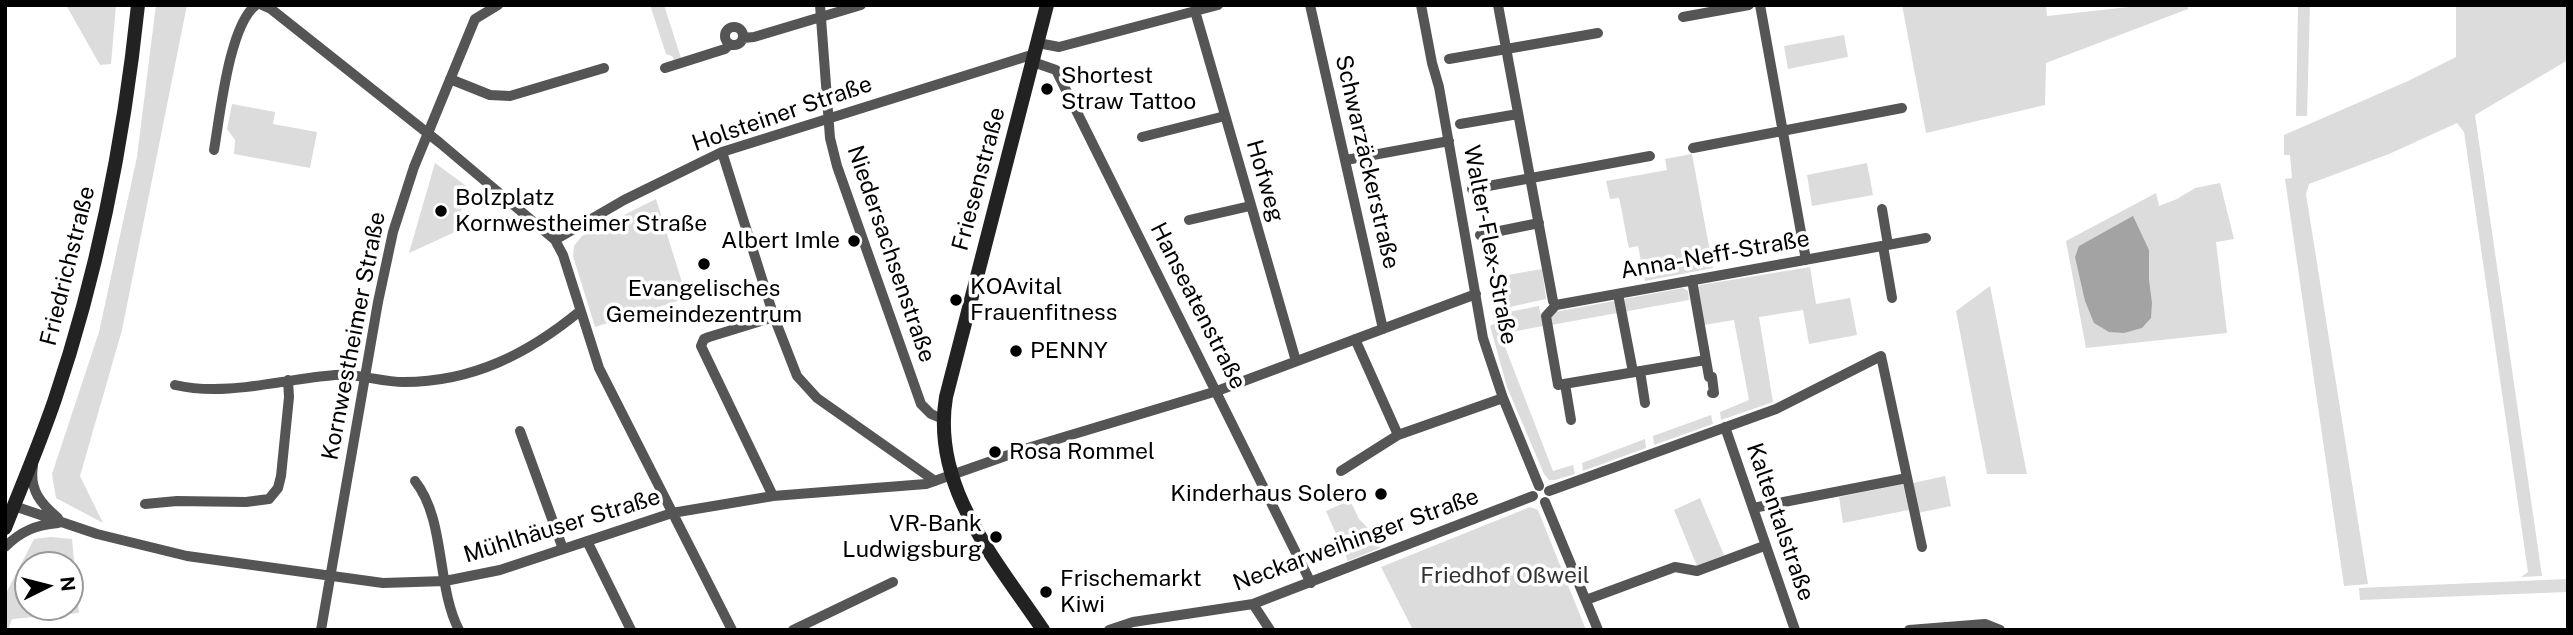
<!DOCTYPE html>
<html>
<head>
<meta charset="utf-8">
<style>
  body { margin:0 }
  #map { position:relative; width:2573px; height:635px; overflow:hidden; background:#fff; font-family:"Public Sans",sans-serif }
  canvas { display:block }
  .frame { position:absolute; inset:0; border:7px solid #000; pointer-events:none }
  .north { position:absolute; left:14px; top:551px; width:70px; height:70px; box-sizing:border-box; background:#fff; border:2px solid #999; border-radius:50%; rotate:84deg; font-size:19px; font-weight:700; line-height:28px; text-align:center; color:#000 }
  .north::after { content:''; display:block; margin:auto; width:24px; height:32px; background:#000; clip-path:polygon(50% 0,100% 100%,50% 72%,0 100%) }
</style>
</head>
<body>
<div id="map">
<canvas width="2573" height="635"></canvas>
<div class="frame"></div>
<div class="north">N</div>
</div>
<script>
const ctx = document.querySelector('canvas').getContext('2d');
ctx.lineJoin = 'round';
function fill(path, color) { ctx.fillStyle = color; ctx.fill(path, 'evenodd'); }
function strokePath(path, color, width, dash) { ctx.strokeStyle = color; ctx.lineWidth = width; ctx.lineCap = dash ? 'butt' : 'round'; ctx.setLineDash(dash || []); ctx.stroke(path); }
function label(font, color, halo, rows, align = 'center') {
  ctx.font = font + ' "Public Sans",sans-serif'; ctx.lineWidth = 7; ctx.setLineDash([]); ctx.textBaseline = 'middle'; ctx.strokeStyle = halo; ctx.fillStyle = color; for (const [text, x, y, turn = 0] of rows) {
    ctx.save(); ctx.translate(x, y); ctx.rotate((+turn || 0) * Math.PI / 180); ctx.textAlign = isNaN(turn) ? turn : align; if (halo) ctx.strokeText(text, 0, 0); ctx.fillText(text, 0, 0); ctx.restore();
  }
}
fill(new Path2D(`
  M66,5h50l-5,59 -11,1z
  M156,5h31l-65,325 -42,146 23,47 -47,-25 -4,-24 47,-142 38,-175z
  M650,5h14l17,53 -7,2 -2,-4 -6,-2z
  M1902,5h144l1,11 100,-11h40l1,4 -142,54 -1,42 -119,28z
  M2298,5h12l-3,111h-11z
  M2456,5h112v55l-93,55 67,461 -21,1 7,-5 -64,-440 -7,-9 -68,31 -80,30 -3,10 62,390 -24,2 -59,-407 7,-1 -2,-23h-6v-20l124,-54 48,-24z
  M1844,35l4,22 -60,12 -4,-23z
  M232,104l43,8 -2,12 44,8 -7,36 -76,-14 1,-14 -8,-11z
  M1692,154l21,114 -68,13 -7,-35 -9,2c-4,-18 -6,-33 -10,-50l-9,1 -4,-18 61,-11 -2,-11z
  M435,163l34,25 -16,45 -44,20z
  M1867,163l6,32 -61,11 -5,-31z
  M2220,183l14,56 -18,3 11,91 -141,15 -20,-107 90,-48 3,13 18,-7 18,-11z
  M656,199l31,99 -92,29 -22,-71 1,-10 8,-10z
  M1810,267l6,37 34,-6 7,37 -48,9 -6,-34 -44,7 14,85 -52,18 -1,-8 29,-12 -15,-80 -30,5 -7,-37 3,-3z
  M1542,269l4,30 -50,11 -6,-32z
  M1990,286l37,188h-40l-31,-163z
  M1683,288l5,3 1,9 -138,25v-10l4,-3z
  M1539,306l4,20 -43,8 53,137 20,-6 2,9 -20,6h-6l-5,-6 -37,-87 -17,-61 4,-2 -1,-9z
  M1711,415l2,9 -59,21 -1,-9z
  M1645,439l1,9 -63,23 -1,-8z
  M1945,476l6,30 -33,7 -5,-30z
  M1903,484l6,26 -66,13 -4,-26z
  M1700,498l24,57 -27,11 -23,-56z
  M1350,500l9,19 16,16 5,13 -32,13 -22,-50z
  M1530,507l8,3 48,120h-173l-32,-63z
  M51,537l21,2 7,74 -67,6 -4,11h-3v-35l29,-56zM70,565v42h-42v-42z
  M2568,579v13l-208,8 -1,-12z`), '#dcdcdc');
fill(new Path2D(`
  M2133,216l16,34v30l3,23 -1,15 -9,10 -18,5 -15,-1 -15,-9 -9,-22 -10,-44 4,-11z`), '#a3a3a3');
strokePath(new Path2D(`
  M262,5l9,4 169,134 115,97 8,15 36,113 133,262
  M820,5l10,133 7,28 84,238 10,10 12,5
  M1310,5l73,324
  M1421,5l11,58 7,24 44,251 20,60 36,88
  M1498,5l55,296 3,4
  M1760,5l46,255
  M1195,11l101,350
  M1683,17l66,-12
  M725 36a9 9 0 1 1 18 0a9 9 0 1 1-18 0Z
  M743,38l11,-1 107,-32
  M1038,43l21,4 159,-42
  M1449,59l149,-26
  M1033,62l23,8 255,513
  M665,68l60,-19 5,-5
  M450,79l40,16 20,1 94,-28
  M1460,124l58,-10
  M1142,137l83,-21
  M1693,148l209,-40
  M214,150c6,-34 15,-125 42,-145
  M722,152l52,165 23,59 20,22 118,83
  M1346,160l103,-19
  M1472,189l178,-33
  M1882,209l6,36
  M1189,220l61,-14
  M1480,235l59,-12
  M555,240l69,-40 98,-48 306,-96 6,1
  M1883,246l9,52
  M1692,280l17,97h3l2,16h-2
  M1618,294l15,78
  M1556,305l370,-67
  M1556,305l-10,11 12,69 148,-25
  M1355,339l43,96 105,-37
  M1640,371l5,32
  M1565,384l6,36
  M175,385c52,12 107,-6 160,-10 22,-2 46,7 69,7 68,0 124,-28 176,-71
  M1725,427l70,203
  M520,431l43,118
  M33,466c-4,24 8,38 25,52
  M1341,471l57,-36
  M415,481c31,39 21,105 44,149
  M1549,491l227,-82 105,-53 41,191
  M773,496l-72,-150 3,-7 5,-2 65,-20
  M1545,502l53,128
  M145,504l32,-3 69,1 23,-3 9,-11 3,-12 8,-79 -1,-17
  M14,506l83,28 90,22 196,27 62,-2 55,-11 172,-57 101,-17 153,-12 105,-37 186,-56 259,-97
  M1753,508l154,-30
  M587,541l44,89
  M5,547c16,-16 31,-22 53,-24
  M1586,600l89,-33 22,4 67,-25
  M1253,604l17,26
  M321,630l57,-328 15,-70 21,-65 61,-148 23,-14
  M793,630l100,-48
  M1109,630l24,-8 120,-18 280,-108
  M1909,630l76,-6 15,6`), '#555', 10);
strokePath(new Path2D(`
  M5,528c17,-43 35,-85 50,-129 43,-127 69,-260 83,-394
  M1043,630c-47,-70 -112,-143 -97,-233l101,-392`), '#222', 14);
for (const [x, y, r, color] of [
  [1047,89,7,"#000"],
  [441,211,7,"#000"],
  [854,241,7,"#000"],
  [704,264,7,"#000"],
  [956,300,7,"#000"],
  [1016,351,7,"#000"],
  [995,452,7,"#000"],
  [1381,494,7,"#000"],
  [996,537,7,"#000"],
  [1046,592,7,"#000"]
]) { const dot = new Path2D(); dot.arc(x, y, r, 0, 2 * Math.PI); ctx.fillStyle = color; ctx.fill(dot); strokePath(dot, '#fff', 2.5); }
label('23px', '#000', '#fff', [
  ["Shortest",1061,76],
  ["Straw Tattoo",1061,102],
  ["Bolzplatz",455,198],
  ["Kornwestheimer Straße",455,224],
  ["Albert Imle",840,241,"right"],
  ["KOAvital",970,287],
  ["Frauenfitness",970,313],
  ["Evangelisches",704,289,"center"],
  ["Gemeindezentrum",704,315,"center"],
  ["PENNY",1030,351],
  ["Rosa Rommel",1009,452],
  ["Kinderhaus Solero",1367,494,"right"],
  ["VR-Bank",982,524,"right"],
  ["Ludwigsburg",982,550,"right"],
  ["Frischemarkt",1060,579],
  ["Kiwi",1060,605]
], 'left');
label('23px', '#000', '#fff', [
  ["Holsteiner Straße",782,114,-19],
  ["Schwarzäckerstraße",1367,162,77],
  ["Friesenstraße",979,179,-75],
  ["Hofweg",1265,181,74],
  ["Walter-Flex-Straße",1490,245,79],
  ["Niedersachsenstraße",891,254,71],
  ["Anna-Neff-Straße",1715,255,-10],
  ["Friedrichstraße",68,266,-76],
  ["Hanseatenstraße",1198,306,63],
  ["Kornwestheimer Straße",354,336,-79],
  ["Kaltentalstraße",1780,522,71],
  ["Mühlhäuser Straße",562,526,-17],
  ["Neckarweihinger Straße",1356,540,-20]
]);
label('23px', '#333', '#fff', [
  ["Friedhof Oßweil",1505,576]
]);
</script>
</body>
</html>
